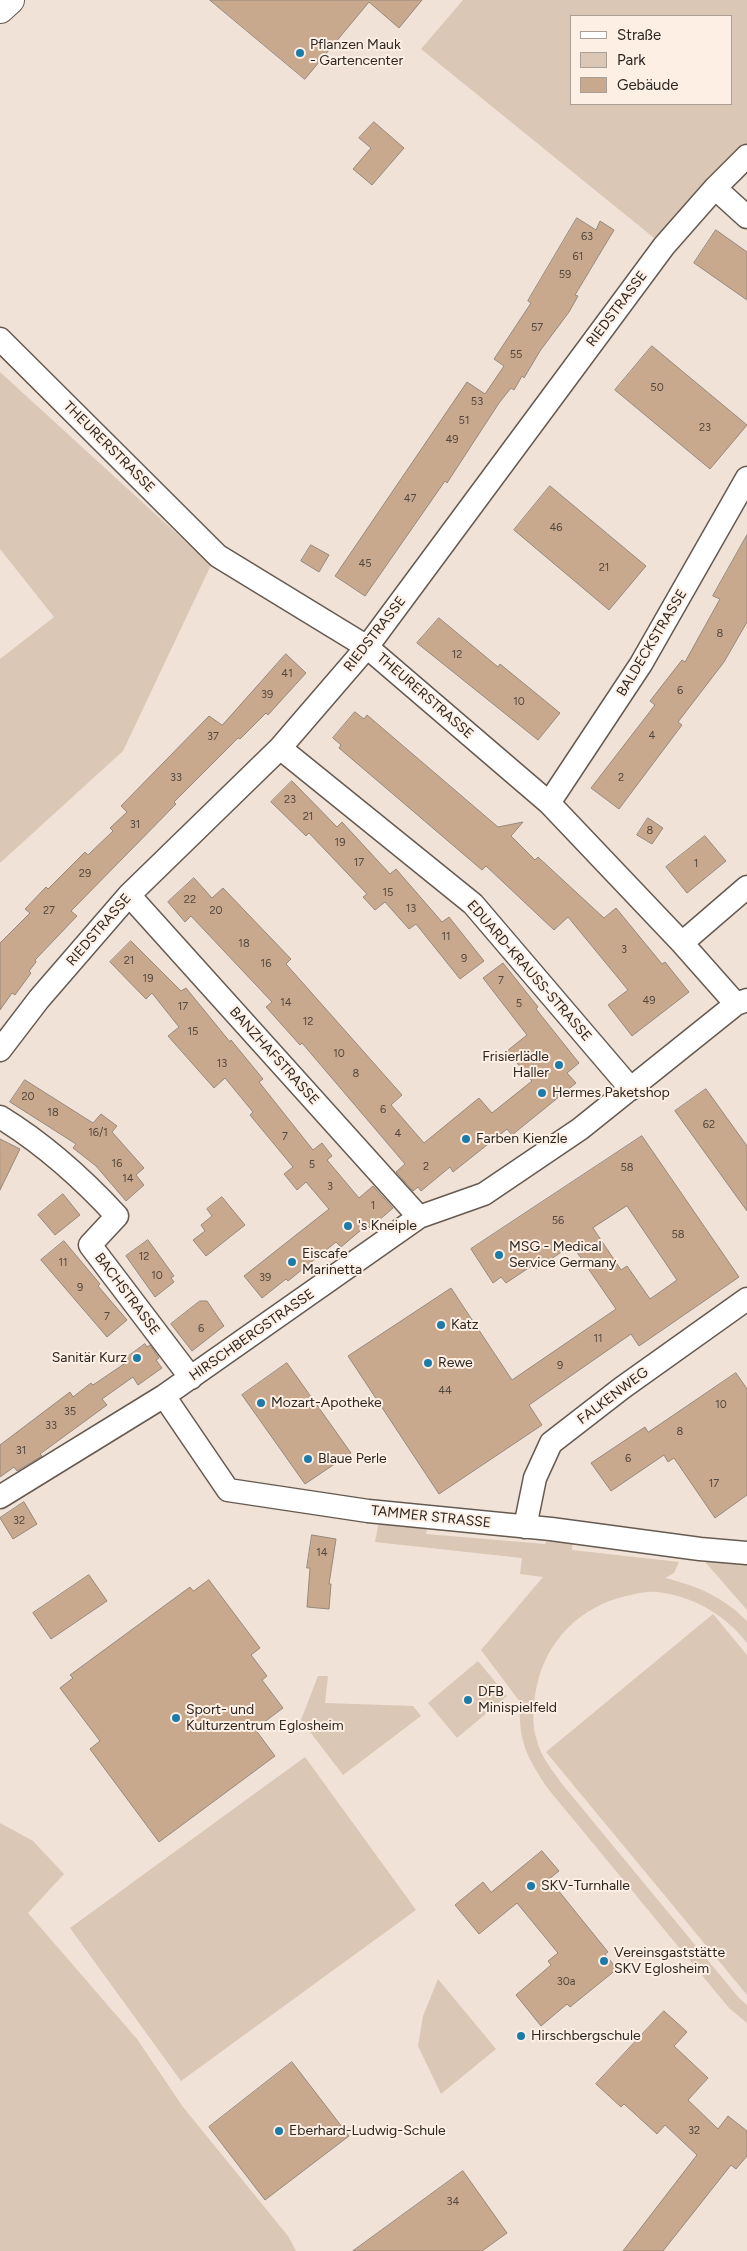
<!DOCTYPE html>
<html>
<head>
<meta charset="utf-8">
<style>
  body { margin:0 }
  #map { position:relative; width:747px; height:2251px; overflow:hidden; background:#f0e2d7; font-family:Figtree,sans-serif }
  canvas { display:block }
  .legend { position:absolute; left:570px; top:15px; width:162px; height:90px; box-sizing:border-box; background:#fdefe4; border:1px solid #a99f96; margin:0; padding:6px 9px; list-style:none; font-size:15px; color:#2c2722 }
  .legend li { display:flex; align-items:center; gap:10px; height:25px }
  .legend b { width:25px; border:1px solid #a99f96 }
</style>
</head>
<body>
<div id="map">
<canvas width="747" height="2251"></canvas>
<ul class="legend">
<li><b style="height:6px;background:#fff"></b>Straße</li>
<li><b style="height:14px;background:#dac7b6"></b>Park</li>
<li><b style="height:14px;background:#c9a98e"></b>Gebäude</li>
</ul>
</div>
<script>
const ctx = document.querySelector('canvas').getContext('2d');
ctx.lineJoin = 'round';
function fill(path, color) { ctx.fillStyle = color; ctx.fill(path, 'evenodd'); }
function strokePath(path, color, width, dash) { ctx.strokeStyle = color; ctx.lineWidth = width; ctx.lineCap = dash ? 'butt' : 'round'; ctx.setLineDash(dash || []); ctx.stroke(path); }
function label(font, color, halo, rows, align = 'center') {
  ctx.font = font + ' Figtree,sans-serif'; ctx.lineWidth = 4; ctx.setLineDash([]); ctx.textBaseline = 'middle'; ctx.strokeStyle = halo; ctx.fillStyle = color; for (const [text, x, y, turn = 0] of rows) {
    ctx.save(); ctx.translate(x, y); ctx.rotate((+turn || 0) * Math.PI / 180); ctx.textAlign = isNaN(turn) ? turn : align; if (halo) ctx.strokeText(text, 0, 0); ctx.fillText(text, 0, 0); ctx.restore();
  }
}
fill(new Path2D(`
  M463,0h284v156l-83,90 -243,-197zM571,16h160v88h-160z
  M0,372l211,193 -88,186 -123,112v-204l54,-42 -54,-68z
  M381,1512l48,4 -3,18 119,10 6,-15 22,3 -1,18 107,12 -5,11 -9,5c33,8 58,19 82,43v22c-21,-27 -49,-44 -83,-50 -12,-3 -25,0 -38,3 -44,10 -79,43 -89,89 -4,18 -6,38 0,56 4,16 16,30 25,43l177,214 8,7v18l-18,-15 -180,-218c-22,-32 -31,-49 -29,-88l-39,-52 62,-73 -23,-3 2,-16 -147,-16z
  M693,1548l54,5v57z
  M713,1614l34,41v340l-201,-243z
  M478,1661l29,35 -50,42 -29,-35z
  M318,1676h10l-3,27 88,3 8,10 -78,59 -42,-55z
  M305,1757l111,153 -235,171 -111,-153z
  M0,1823l33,18 31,33 -36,39 109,126 46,68 105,129 8,15h-296z
  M438,1979l58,70 -55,45 -23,-48 5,-30z`), '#dac7b6');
const building = new Path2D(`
  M210,0h212l-23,28 -30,-26 -64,77z
  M374,122l30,26 -32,37 -19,-16 18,-21 -12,-10z
  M577,218l19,12 4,-9 14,9 -39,65 3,1 -9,16 -29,39 -16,27 -2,-2 -8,14 -3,-2 -12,15 -52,80 -2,-2 -80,115 -30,-20 132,-194 18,12 19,-28 -10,-7 37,-56 -3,-2z
  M716,230l31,22v48l-53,-37z
  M652,346l95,79 -37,44 -95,-79z
  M550,486l96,80 -37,44 -95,-80z
  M747,535v87l-23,40 -46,60 4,3 -63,84 -28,-21 64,-83 -5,-4 32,-41 3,2 35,-63 -7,-3z
  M311,545l18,10 -10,17 -18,-11z
  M439,618l59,49 2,-3 60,49 -22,27 -121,-97z
  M286,654l20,19 -38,42 -2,-2 -26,26 -2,-1 -64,64 2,2 -105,107 6,5 -42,44 1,2 -7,9 2,2 -16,22 -3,-2 -12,17v-67l30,-30 -5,-4 21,-22 2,2 37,-37 3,3 25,-24 -3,-3 17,-16 -6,-6 88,-90 13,9z
  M355,712l9,7 3,-4 131,112 25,-5 -12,14 24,24 3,-3 66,61 12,-10 46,56 3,-2 24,30 -57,44 -24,-31 20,-15 -60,-73 -14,13 -68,-64 -4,4 -143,-122 2,-3 -8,-7z
  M292,781l45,46 5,-5 48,52 6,-5 46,53 7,-5 35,44 -24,18 -44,-55 -7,5 -24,-27 -10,8 -12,-13 4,-3 -58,-61 -3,3 -35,-34z
  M648,818l15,10 -11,16 -15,-9z
  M705,836l21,25 -39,32 -21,-26z
  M194,878l18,20 11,-10 68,71 -5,5 116,131 -11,10 33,38 55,-45 13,15 40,-32 -25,-30 20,-16 -44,-57 20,-15 35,44 -2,2 43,54 -12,10 9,10 -64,52 -5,-6 -54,43 -3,-5 -29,24 -3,-4 -5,4 -17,-19 9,-8 -103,-121 -2,2 -34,-38 6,-5 -81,-86 -6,6 -17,-20z
  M131,941l50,50 5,-3 44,54 1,-2 32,39 -4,3 54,68 9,-7 10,13 -5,4 32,38 14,-12 20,22 -23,20 -3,-3 -26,22 -5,-5 -48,39 -2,-2 -24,19 -18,-22 85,-67 -23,-27 -9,8 -13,-16 9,-7 -43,-52 3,-3 -28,-34 -11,10 -46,-52 11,-9 -27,-34 -6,6 -36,-37z
  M25,1080l68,43 8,-9 16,12 -5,6 32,36 -8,7 8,10 -18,16 -30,-35 -23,-18 3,-4 -66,-42z
  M706,1089l41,57v65l-72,-100z
  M642,1136l97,141 -100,69 -8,-12 -102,71 13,20 -103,69 -91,-138 103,-68 61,92 104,-71 -44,-64 -36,24 -3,-4 -27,18 -5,-6 -8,6 -22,-34zM627,1206l50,74 -27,19 -23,-33 -6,4 -28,-42z
  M0,1139l20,10 -20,41z
  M63,1194l17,21 -25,20 -17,-20z
  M222,1197l23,28 -39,31 -13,-16 12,-9 -4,-6 11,-9 -5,-7z
  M148,1240l26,36 -3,2 3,4 -19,15 -29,-41z
  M64,1241l36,43 -2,2 29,34 -20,17 -66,-77z
  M200,1301h7l17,25 -32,25 -21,-27z
  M145,1344l2,3 3,-2 9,13 -3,2 6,8 -24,17 -5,-8 -31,22 5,6 -67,49 2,2 -25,15 -3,-4 -14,10v-32l70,-53 3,5 18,-14 2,2 31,-21 -2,-3z
  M287,1363l64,90 -46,31 -63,-89z
  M736,1373l11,16v106l-32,23 -41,-60 -6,4 -4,-7 -53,36 -20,-28 54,-36 3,5z
  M24,1502l13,22 -24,15 -13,-21z
  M312,1535l24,4 -7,45h2l-2,25 -22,-2 3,-39h-3z
  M89,1575l18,26 -56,38 -18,-26z
  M209,1580l51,68 -9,7 16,21 -5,4 21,28 -28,21 20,27 -116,86 -69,-93 10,-8 -40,-53 13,-10 -3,-3 120,-88 3,4z
  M542,1851l17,20 -10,8 59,73 -3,2 12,15 -47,38 -3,-3 -26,22 -25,-31 35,-30 -3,-4 10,-8 -41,-50 -38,31 -24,-29 28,-23 8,10z
  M664,2011l23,21 -13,14 34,32 -20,22 30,29 10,-13 19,15v25l-11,13 -5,-4 -68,86h-40l74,-96 -32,-30 -8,9 -33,-30 -3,3 -25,-23z
  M292,2062l57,74 -84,64 -56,-73z
  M463,2171l44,62 -25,18h-129z`);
fill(building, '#c9a98e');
strokePath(building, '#95897e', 1);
const minor = new Path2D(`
  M715,188l32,29
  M0,339l218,217 149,91 182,156 133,140 54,61
  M280,748l193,156 158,185
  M549,803l92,-139 106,-186
  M129,895l290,322
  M682,943l65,-56
  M0,1050l39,-51 90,-104 151,-147 87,-101 297,-401 51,-58 32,-32
  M0,1117c44,27 82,61 117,99l-27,29 101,133
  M164,1396l64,94 140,21 183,18 149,20 47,4
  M0,1497l164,-101 255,-179 65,-23 96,-65 156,-125 11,-4
  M525,1527l10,-49 16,-35 71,-55 125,-89`);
const secondary = new Path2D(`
  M0,9l10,-9`);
strokePath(minor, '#665a50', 25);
strokePath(secondary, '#665a50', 30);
strokePath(minor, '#fff', 22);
strokePath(secondary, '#fff', 28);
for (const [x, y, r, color] of [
  [300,53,5,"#1c7ba8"],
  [559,1065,5,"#1c7ba8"],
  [542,1093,5,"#1c7ba8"],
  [466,1139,5,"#1c7ba8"],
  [348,1226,5,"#1c7ba8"],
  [499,1255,5,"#1c7ba8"],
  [292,1262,5,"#1c7ba8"],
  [441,1325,5,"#1c7ba8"],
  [137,1358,5,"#1c7ba8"],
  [428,1363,5,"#1c7ba8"],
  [261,1403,5,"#1c7ba8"],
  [308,1459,5,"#1c7ba8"],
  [468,1700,5,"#1c7ba8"],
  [176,1718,5,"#1c7ba8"],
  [531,1886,5,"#1c7ba8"],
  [604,1961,5,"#1c7ba8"],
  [521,2036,5,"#1c7ba8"],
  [279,2131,5,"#1c7ba8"]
]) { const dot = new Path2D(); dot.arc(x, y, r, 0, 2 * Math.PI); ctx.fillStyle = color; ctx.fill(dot); strokePath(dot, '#fdefe4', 2); }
label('11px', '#53483d', null, [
  ["63",587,237],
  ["61",578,257],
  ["59",565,275],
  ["57",537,328],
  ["55",516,355],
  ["50",657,388],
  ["53",477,402],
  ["51",464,421],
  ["23",705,428],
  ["49",452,440],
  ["47",410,499],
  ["46",556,528],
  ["45",365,564],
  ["21",604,568],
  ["8",720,634],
  ["12",457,655],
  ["41",287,674],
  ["6",680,691],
  ["39",267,695],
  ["10",519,702],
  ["4",652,736],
  ["37",213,737],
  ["33",176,778],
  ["2",621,778],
  ["23",290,800],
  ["21",308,817],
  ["31",135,825],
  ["8",650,831],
  ["19",340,843],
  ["17",359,863],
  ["1",696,864],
  ["29",85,874],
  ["15",388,893],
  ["22",190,900],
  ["13",411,909],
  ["27",49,911],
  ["20",216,911],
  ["11",446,937],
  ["18",244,944],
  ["3",624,950],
  ["9",464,959],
  ["21",129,961],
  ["16",266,964],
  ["19",148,979],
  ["7",501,981],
  ["49",649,1001],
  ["14",286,1003],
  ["5",519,1004],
  ["17",183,1007],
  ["12",308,1022],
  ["15",193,1032],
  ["10",339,1054],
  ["13",222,1064],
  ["8",356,1074],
  ["20",28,1097],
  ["6",383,1110],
  ["18",53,1113],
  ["62",709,1125],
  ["16/1",98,1133],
  ["4",398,1134],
  ["7",285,1137],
  ["16",117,1164],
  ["5",312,1165],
  ["2",426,1167],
  ["58",627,1168],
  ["14",128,1179],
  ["3",330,1187],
  ["1",373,1206],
  ["56",558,1221],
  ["58",678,1235],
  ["12",144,1257],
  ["11",63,1263],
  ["10",157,1276],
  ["39",265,1278],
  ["9",80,1288],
  ["7",107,1317],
  ["6",201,1329],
  ["11",598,1339],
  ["9",560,1366],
  ["44",445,1391],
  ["10",721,1405],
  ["35",70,1412],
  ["33",51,1426],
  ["8",680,1432],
  ["31",21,1451],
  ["6",628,1459],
  ["17",714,1484],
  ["32",19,1521],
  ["14",322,1553],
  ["30a",566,1982],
  ["32",694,2131],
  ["34",453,2202]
]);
label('14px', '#2c2722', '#fdefe4', [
  ["Pflanzen Mauk",310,45],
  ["- Gartencenter",310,61],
  ["Frisierlädle",549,1057,"right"],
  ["Haller",549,1073,"right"],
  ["Hermes Paketshop",552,1093],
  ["Farben Kienzle",476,1139],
  ["'s Kneiple",358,1226],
  ["MSG - Medical",509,1247],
  ["Service Germany",509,1263],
  ["Eiscafe",302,1254],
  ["Marinetta",302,1270],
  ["Katz",451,1325],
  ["Sanitär Kurz",127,1358,"right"],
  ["Rewe",438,1363],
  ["Mozart-Apotheke",271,1403],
  ["Blaue Perle",318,1459],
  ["DFB",478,1692],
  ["Minispielfeld",478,1708],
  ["Sport- und",186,1710],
  ["Kulturzentrum Eglosheim",186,1726],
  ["SKV-Turnhalle",541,1886],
  ["Vereinsgaststätte",614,1953],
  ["SKV Eglosheim",614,1969],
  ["Hirschbergschule",531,2036],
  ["Eberhard-Ludwig-Schule",289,2131]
], 'left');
label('14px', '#2c2722', '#fdefe4', [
  ["RIEDSTRASSE",617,309,-53],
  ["THEURERSTRASSE",109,447,45],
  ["RIEDSTRASSE",375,634,-52],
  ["BALDECKSTRASSE",652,643,-59],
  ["THEURERSTRASSE",425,696,41],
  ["RIEDSTRASSE",99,930,-49],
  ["EDUARD-KRAUSS-STRASSE",529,971,49],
  ["BANZHAFSTRASSE",274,1056,48],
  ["BACHSTRASSE",127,1294,53],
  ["HIRSCHBERGSTRASSE",252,1335,-35],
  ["FALKENWEG",613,1396,-37],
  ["TAMMER STRASSE",431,1517,6]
]);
</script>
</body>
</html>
